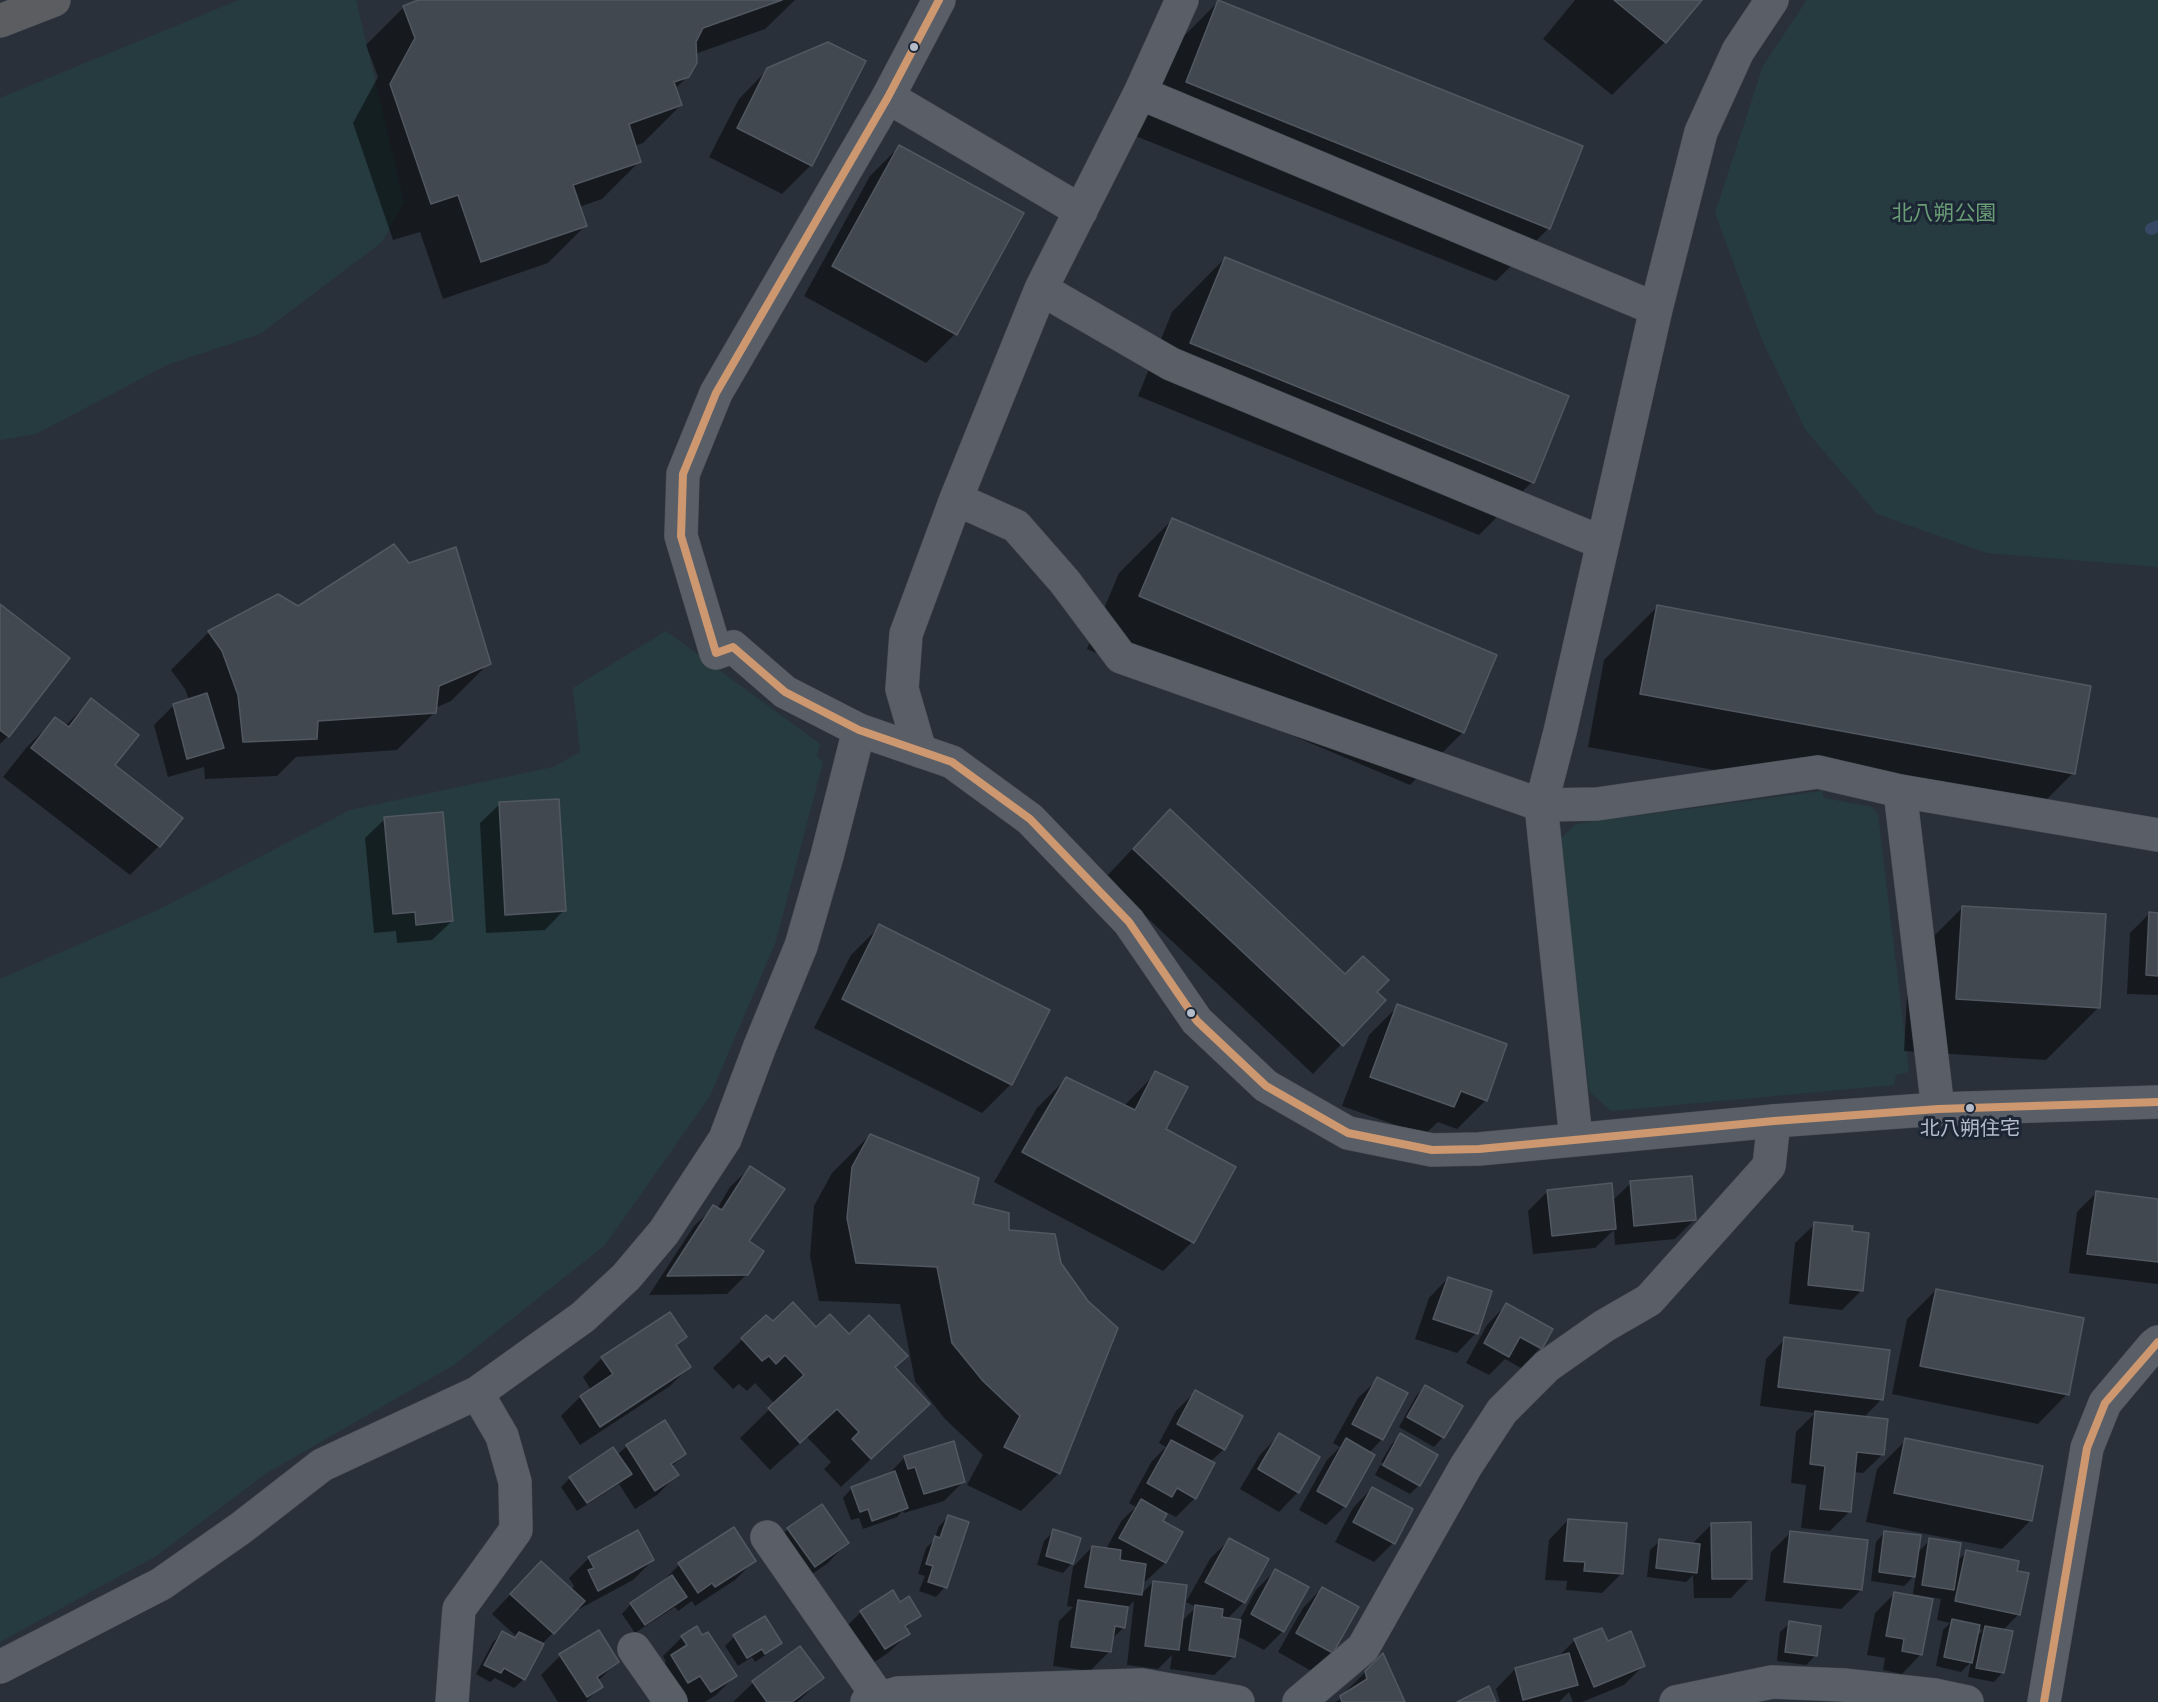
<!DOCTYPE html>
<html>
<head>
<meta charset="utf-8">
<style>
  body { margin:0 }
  canvas { display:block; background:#29303a }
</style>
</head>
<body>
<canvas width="2158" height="1702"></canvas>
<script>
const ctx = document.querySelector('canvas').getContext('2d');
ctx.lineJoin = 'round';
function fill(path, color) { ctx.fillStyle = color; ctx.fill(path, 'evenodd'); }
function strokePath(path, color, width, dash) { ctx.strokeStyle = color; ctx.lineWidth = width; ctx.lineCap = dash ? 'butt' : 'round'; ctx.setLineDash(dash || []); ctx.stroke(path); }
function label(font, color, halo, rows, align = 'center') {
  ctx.font = font + ' "Noto Sans","Noto Sans JP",sans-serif'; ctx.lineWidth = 6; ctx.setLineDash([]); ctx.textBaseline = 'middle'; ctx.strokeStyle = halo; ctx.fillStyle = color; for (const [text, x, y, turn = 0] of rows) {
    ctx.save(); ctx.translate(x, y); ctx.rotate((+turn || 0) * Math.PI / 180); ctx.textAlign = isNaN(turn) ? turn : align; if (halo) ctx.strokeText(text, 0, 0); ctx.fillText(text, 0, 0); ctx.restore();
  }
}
fill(new Path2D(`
  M239,0h117l48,202 -22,40 -122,92 -91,30 -133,70 -36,6v-342z
  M1807,0h351v567l-171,-14 -110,-39 -72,-85 -43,-89 -47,-127 48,-147z
  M666,631l154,113 -3,12 6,6 -47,179 -66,155 -105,149 -151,120 -189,109 -109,82 -156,86v-663l158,-69 192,-100 203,-43 27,-15 -7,-64z
  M1822,791l2,7 48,9 6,8 31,257 -13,3 -2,10 -283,26 -22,-20 -29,-252 16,-15z`), '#263b40');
fill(new Path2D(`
  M423,0h372l-30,29 -70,25 -7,22 -13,13 6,16 -38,38 -9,3 6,15 -38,38 -23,8 7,18 -38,38 -105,36 -23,-67 -27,8 -40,-117 25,-46 -12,-32 38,-38z
  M1575,0h126l-36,42 -53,53 -69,-56z
  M1219,1l330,227 -53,53 -363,-146 33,-81z
  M768,69l43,96 -29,29 -73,-37 30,-58z
  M899,147l56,187 -29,29 -122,-67 66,-120z
  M1225,258l307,224 -53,53 -341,-139 34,-84z
  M1172,520l291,212 -53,53 -323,-136 32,-76z
  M0,606l8,130 -8,8z
  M298,607l191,56 -38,38 -16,7v4l-38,38 -101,7 -19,19 -72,3 -1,-12 -36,10 -14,-52 20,-20 15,-5 -4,-11 -14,-19 38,-38z
  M1657,607l416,166 -53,53 -432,-79 16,-87z
  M91,700l22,65 68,53 -22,28 -29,29 -127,-98 23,-29 29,-29 10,7z
  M500,804l64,106 -19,20 -59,3 -6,-110z
  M385,819l67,102 -20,19 -35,3 -1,-12 -22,2 -9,-95z
  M1141,840l204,136 30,16 8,8 -70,74 -208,-196z
  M1962,908l137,99 -53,53 -142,-9 5,-90z
  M2149,914h9v81l-31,-1 3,-61z
  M880,926l131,158 -29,29 -168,-85 37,-73z
  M1398,1006l88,94 -29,29 -19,-7 -14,13 -82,-29 27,-71z
  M1156,1073l8,57 28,112 -29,29 -169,-89 43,-74 29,-29 58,27z
  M870,1135l138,97 51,241 -38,38 -54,-26 16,-30 -38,-36 -30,-38 -15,-77 -81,-3 -9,-45 4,-50 18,-33z
  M750,1168l-3,106 -20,20 -78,1 45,-69 20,-19 3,2 13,-22z
  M1631,1183l63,37 -19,19 -60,6 -1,-15 -19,18 -62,6 -5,-43 20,-20 64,10z
  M2096,1193l62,7v84l-89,-11 8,-61z
  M1815,1224l46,67 -19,19 -53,-6 6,-61z
  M1448,1278l28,55 -19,20 -42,-14 14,-41z
  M1936,1290l131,104 -29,30 -146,-30 15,-75z
  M1506,1305l45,25 -11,18 -19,20 -16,-9 -16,16 -23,-12 21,-38z
  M766,1317l7,7 76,12 44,32 6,65 -58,54 -17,-18 7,-7 -24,-25 -37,33 -30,-32 35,-34 -20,-21 -8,8 -8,-7 -6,5 -20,-21z
  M685,1337l-10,9 14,21 -19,19 -90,59 -19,-29 19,-19 11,-7 -8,-13 19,-19z
  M1785,1339l97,60 -19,19 20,36 -20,19 -9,-1 -5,40 -19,19 -29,-3 5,-43 -15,-2 5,-51 19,-19 -55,-7 6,-47z
  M1378,1379l4,60 -13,14 -24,53 -19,19 -27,-15 28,-50 13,-13 -7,-4 25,-45z
  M1425,1387l18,50 -9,10 -35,-20 17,-31z
  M1196,1391l28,58 -14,13 -15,36 -19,19 -10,-5 -5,10 20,11 -16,30 -20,19 -3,-2 -2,15 13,-13 28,40 15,-15 -10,-5 24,-43 19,-19 38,20 -23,42 -17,17 12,2 17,-31 19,-19 8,60 -19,19 -27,-14 -3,20 -20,19 -44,-6 2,-14 -14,14 -31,-4 7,-64 -8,8 -2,18 -13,13 -1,11 -20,20 -37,-5 6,-45 14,-14 -6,-1 6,-39 19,-20 14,2 16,-29 14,-13 -7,-4 23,-42 14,-14 -7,-4 17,-32z
  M1279,1435l19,57 -19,20 -39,-23 20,-34z
  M1400,1435l36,21 -17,30v-3l-38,-21 10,-17z
  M1906,1440l125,80 -29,29 -136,-27 11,-53z
  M627,1446l57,8 -13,13 6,8 -20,20 -22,14 -16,-25 -42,27 -16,-24 9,-9 47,-23z
  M905,1457l59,24 -20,20 -40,12 -1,-3 -6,7 -34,12 -4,-11 -8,2 -8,-22 9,-10 35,-12z
  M1380,1465l38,21 -8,8 -35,-19z
  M1372,1488l21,55 -19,19 -39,-20 18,-34z
  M948,1517l-3,70 -9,10 -17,-6 6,-15 -7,-2 8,-26 8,-8 5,-14z
  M1568,1520l53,54 -19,19 -36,-3 1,-9 -22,-1 4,-40z
  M1712,1524l38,54 -19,20h-37l-1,-23 -7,7 -39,-5 3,-27 10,-9 32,3z
  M788,1529l59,14 -19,20 -33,23 -26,-38z
  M1054,1531l18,32 -9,10 -26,-8 7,-24z
  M637,1532l16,28 -20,20 -54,29 -1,-2 -36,37 -18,35 -10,9 -19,-10 -5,4 -14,-8 17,-32 10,-10 11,7 2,-3 -24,-22 30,-32 49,8 3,-4 -5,-8 20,-20z
  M1885,1532l32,21 13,-13 27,21 10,-9 48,20 4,42 -17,17 1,41 -9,10 -26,-5 3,-15 -10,10 -25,-6 7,-36 7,-7 -13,-3 4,-21 -28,-5 3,-20 -12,12 -33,-5 5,-39zM1978,1629l5,1 -7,7z
  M1790,1533l71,57 -20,19 -76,-8 6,-49z
  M754,1561l-19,19 -40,26 -3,-5 -14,10 -3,-4 -40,26 -13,-19 9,-10 29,-20 19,-19z
  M1322,1588l10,64 -19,20 -35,-20 25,-44z
  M1894,1594l27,60 -19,20 -19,-4 2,-12 -18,-3 8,-42z
  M900,1604l19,12 -14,13 3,5 -20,19 -23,15 -23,-37 19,-19z
  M1790,1623l26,32 -10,10 -29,-4 3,-29z
  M682,1637l53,39 -19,19 -11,7h-20l-33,-26 14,-14 -3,-6z
  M734,1637l46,6 -10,9 -15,10 -3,-5 -14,9 -13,-20z
  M1575,1640l32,2 36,24 -19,19 -42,17h-9l-4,-10 -10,10h-59l-4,-13 19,-20 42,-11z
  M799,1648l23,30 -19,19 -6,5h-64l20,-19z
  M560,1656l57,6 -19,19 3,5 -15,16h-28l-17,-27z
  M1382,1656l21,46h-67l11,-8 -1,-3z`), '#0007');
strokePath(new Path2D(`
  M2151,229l7,-3`), '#354864', 12);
const building = new Path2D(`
  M418,0h364l-79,28 -7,14 1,21 -8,14 -15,5 8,23 -53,19 12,38 -68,23 14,41 -106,36 -23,-67 -27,9 -41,-120 25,-46 -12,-32z
  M1218,0l365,146 -33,83 -364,-147z
  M1614,0h88l-36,43z
  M828,42l38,19 -54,105 -75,-38 30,-60z
  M899,145l125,68 -67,122 -125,-69z
  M1225,257l344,139 -35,87 -344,-140z
  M1172,518l325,137 -33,78 -325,-137z
  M394,544l15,19 47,-16 35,117 -52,22 -3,27 -118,8 -1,18 -74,3 -5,-47 -16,-44 -14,-20 70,-37 20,12z
  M0,604l70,54 -61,79 -9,-7z
  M1657,605l434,81 -16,88 -435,-80z
  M207,693l17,55 -37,11 -14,-55z
  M91,698l48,37 -24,30 68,53 -23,29 -129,-99 24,-31 14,10z
  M559,799l7,112 -61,4 -6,-113z
  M1170,809l175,165 18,-18 26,24 -12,12 9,8 -43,46 -210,-197z
  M443,812l10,109 -37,4 -1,-13 -22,2 -9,-97z
  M1962,906l144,8 -6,94 -144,-9z
  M2149,912l9,1v63l-12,-1z
  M879,924l171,86 -38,75 -170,-86z
  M1397,1004l110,40 -20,57 -26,-10 -7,16 -84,-30z
  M1155,1071l33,16 -22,42 70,38 -42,76 -172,-91 44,-75 69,33z
  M870,1134l109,44 -6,26 36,9v17l46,4 6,29 27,38 30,27 -58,146 -56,-27 16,-31 -37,-35 -31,-38 -15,-76 -81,-4 -9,-45 5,-51z
  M750,1166l35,23 -36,52 15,10 -16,24 -81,1 46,-71 9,5z
  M1692,1176l4,44 -62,6 -4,-45z
  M1612,1183l4,46 -64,7 -5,-46z
  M2096,1191l62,8v63l-71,-8z
  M1814,1222l39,4 -1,5 17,2 -6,58 -55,-6z
  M1448,1277l44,14 -14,43 -45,-15z
  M1936,1289l148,29 -15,77 -149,-29z
  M793,1302l23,25 14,-13 19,20 20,-19 39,41 -13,11 35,37 -59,55 -19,-20 7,-7 -22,-23 -37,34 -32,-35 36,-33 -19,-20 -9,9 -7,-8 -7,5 -21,-23 25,-23 7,6z
  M1506,1303l47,26 -11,20 -22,-12 -11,20 -25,-14z
  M670,1312l17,25 -11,8 15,22 -91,60 -20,-31 33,-22 -12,-17z
  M1784,1337l106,13 -7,50 -105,-13z
  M1377,1377l31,16 -25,47 -31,-16z
  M1425,1385l38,21 -19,32 -37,-21z
  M1195,1390l48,26 -18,34 -48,-26z
  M1815,1411l73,8 -4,36 -27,-3 -6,60 -31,-3 5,-43 -15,-2z
  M665,1420l21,34 -15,10 8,11 -24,16 -29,-46z
  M1279,1433l41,24 -21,36 -41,-24z
  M1400,1433l38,22 -18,31 -37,-21z
  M1346,1438l29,17 -29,52 -29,-16z
  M1905,1438l138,28 -11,55 -138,-28z
  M1171,1440l44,23 -19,36 -19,-11 -5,9 -25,-14z
  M954,1441l11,41 -41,12 -9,-27 -7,2 -4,-13z
  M613,1447l19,27 -45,29 -18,-26z
  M895,1471l13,37 -36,13 -4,-12 -8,3 -9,-25z
  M1372,1487l41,22 -18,35 -42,-22z
  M1141,1499l26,15 -4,7 20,11 -17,31 -47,-25z
  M822,1504l27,39 -34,24 -28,-39z
  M948,1515l21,7 -22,66 -19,-6 5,-16 -7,-2 9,-28 5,2z
  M1568,1519l59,4 -4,51 -39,-3 1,-9 -21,-1z
  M1751,1522l1,57h-40l-1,-56z
  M734,1527l22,34 -41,26 -3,-4 -14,10 -20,-30z
  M1053,1529l28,9 -8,26 -27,-8z
  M638,1530l16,30 -56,31 -10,-21 6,-2 -6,-11z
  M1790,1531l78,9 -6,50 -78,-8z
  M1884,1531l37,4 -6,42 -36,-5z
  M1229,1538l40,21 -24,44 -40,-21z
  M1929,1538l32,5 -7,47 -32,-5z
  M1659,1539l41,5 -3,29 -41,-5z
  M1092,1546l29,4 -1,10 26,4 -4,31 -57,-8z
  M1966,1550l53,11 -2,10 12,2 -9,42 -65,-14z
  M541,1561l44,40 -31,33 -44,-40z
  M1275,1569l34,18 -25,45 -33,-18z
  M672,1575l15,22 -42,28 -15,-22z
  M1153,1581l34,4 -8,65 -34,-4z
  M1322,1587l37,20 -26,46 -37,-20z
  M893,1590l7,12 9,-6 12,20 -16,10 5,8 -25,15 -25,-38z
  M1894,1592l39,7 -11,56 -20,-4 2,-12 -18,-3z
  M1078,1600l50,7 -3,21 -10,-2 -4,26 -40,-5z
  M1195,1605l28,4 -1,8 19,3 -6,37 -46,-7z
  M765,1616l17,27 -17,11 -3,-5 -15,9 -14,-23z
  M1952,1619l28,6 -8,38 -28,-6z
  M1789,1621l32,5 -4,30 -32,-4z
  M697,1626l5,9 6,-3 29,44 -26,16 -11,-16 -12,7 -17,-28 16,-10 -6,-9z
  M1985,1626l28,5 -9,42 -28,-5z
  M1602,1628l6,13 23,-10 14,35 -51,21 -20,-48z
  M599,1630l20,32 -22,15 6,10 -16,10 -28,-43z
  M502,1631l13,7 4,-6 25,12 -19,36 -21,-12 -3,5 -17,-8z
  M800,1646l24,32 -32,24h-25l-15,-21z
  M1383,1653l22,49h-63l-2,-6 27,-17 -2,-8z
  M1569,1653l9,32 -55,15 -8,-32z
  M1489,1686l7,16h-39z`);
fill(building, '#424850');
strokePath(building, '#515861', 1.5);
const minor = new Path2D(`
  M1140,93l516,216
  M888,97l193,114
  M1041,289l130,75 432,179
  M956,499l60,27 49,56 56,75 420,148 56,-1 221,-32 82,19 258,44
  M920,751l-18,-62 4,-55 50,-135 85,-210 99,-196 42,-93
  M1900,791l38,318
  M1576,1139l-35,-334 19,-73 96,-423 45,-177 37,-81 34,-51
  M767,1537l112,161
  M634,1649l37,53
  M0,1667l161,-83 80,-56 81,-63 155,-72 106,-76 43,-40 38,-45 61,-93 35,-93 41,-100 26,-90 32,-126
  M452,1702l7,-93 57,-79 -1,-48 -13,-46 -25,-43
  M867,1702l31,-9 244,-8 96,17
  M1299,1702l64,-54 103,-182 36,-55 45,-45 57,-40 45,-26 120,-134 5,-45`);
const tertiary = new Path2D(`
  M939,0l-51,97 -172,296 -33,81 -2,62 35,117 17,-6 52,45 74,38 93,32 78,57 99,103 68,99 69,65 82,47 84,17 47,-1 295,-28 164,-12 220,-7
  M1676,1702l96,-20 71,3 91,10 33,7
  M2044,1702l43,-254 18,-45 49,-58 4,-3`);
const motorway = new Path2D(`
  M0,21l54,-21`);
strokePath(minor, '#484c54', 34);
strokePath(tertiary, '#484c54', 34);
strokePath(motorway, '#464c55', 34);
strokePath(minor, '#5a5f67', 33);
strokePath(tertiary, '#5a5f67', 33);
strokePath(motorway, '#5b5d61', 33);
strokePath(new Path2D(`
  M939,0l-51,97 -172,296 -33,81 -2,62 35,117 17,-6 52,45 74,38 93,32 78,57 99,103 68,99 69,65 82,47 84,17 47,-1 295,-28 164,-12 220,-7
  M2044,1702l43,-254 18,-45 53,-61`), '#cd976f', 8);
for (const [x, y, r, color] of [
  [914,47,5,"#b4bcca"],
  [1191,1013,5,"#b4bcca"],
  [1970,1108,5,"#b4bcca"]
]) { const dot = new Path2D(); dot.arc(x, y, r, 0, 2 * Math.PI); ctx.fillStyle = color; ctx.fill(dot); strokePath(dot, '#1c2635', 2); }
label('20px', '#b4bcca', '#1c2635', [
  ["北八朔住宅",1970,1129]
]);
label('21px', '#6a9d76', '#1c2635', [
  ["北八朔公園",1944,214]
]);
</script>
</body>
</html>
